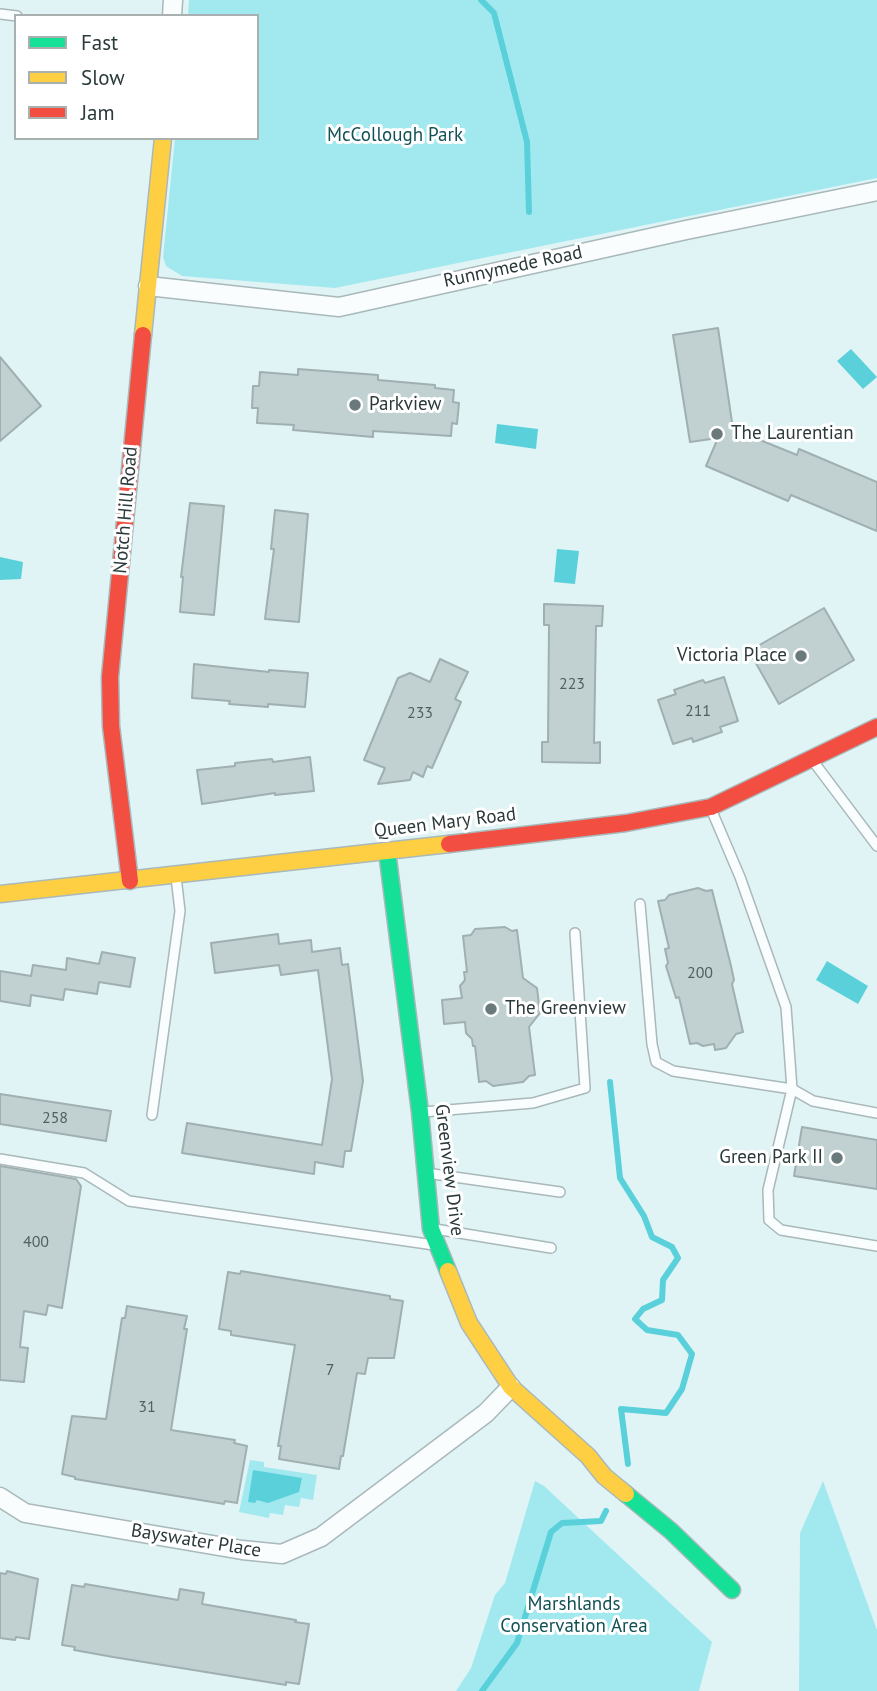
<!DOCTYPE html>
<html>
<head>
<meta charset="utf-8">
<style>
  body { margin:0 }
  #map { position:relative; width:877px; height:1691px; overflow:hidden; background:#e0f4f6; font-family:"PT Sans",sans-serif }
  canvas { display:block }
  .legend { position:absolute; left:14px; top:14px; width:245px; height:126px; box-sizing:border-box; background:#fff; border:2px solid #aab0b0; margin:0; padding:9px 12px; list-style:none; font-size:21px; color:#2b393a }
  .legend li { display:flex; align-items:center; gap:14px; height:35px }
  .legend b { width:35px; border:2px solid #aab0b0 }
</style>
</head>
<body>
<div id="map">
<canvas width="877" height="1691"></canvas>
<ul class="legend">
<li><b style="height:9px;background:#16e098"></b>Fast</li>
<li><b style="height:9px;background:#ffcf43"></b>Slow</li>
<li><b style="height:9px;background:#f24e42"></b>Jam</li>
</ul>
</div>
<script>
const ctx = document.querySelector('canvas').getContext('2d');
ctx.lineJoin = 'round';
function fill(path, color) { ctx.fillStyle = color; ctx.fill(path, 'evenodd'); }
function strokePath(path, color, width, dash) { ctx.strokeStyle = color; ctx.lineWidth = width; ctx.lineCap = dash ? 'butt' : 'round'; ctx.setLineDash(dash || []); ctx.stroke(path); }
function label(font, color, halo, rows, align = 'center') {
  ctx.font = font + ' "PT Sans",sans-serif'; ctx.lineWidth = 6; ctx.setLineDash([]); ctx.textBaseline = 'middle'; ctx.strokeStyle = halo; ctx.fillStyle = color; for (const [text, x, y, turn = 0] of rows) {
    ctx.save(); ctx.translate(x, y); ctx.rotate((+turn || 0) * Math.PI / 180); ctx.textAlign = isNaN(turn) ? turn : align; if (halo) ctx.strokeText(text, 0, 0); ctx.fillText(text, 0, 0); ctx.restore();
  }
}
fill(new Path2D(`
  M189,0h688v178l-542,110 -153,-12 -16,-10 -3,-9 12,-119h82v-122h-69z
  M250,1460l14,2v5l53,8 -4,25 -12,-2 -2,9 -14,-2 -2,10 -13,-2 -1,5 -30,-6z
  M535,1481l9,5 168,156 -13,49h-243l15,-23 24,-73 10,-12z
  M823,1481l54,149v61h-78l1,-158z`), '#a2e9ef');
fill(new Path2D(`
  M851,349l26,28 -14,12 -26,-28z
  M497,424l41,5 -2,20 -41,-6z
  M557,549l22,2 -4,33 -21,-2z
  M0,557l23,5 -2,17 -21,1z
  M827,961l41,25 -10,18 -42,-24z
  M253,1470l49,8 -3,14 -31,11 -11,-3 -2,3 -7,-1z`), '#5ad1da');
strokePath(new Path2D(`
  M481,0l13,13 33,129 2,70
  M610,1082l10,96 24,38 8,21 20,10 6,11 -15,22 -1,20 -19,9 -8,10 12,11 31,5 14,19 -10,35 -16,24 -45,-4 7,55
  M482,1691l35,-48 34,-111 11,-9 39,-2 5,-10`), '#5ad1da', 6);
const building = new Path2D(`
  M718,328l15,101 64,26 2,-6 78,33v49l-86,-36 -3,6 -82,-35 12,-28 -28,4 -17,-107z
  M0,357l41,49 -41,35z
  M298,369l80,6v5l57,5v3l19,2 -1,12 6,1 -2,21 -5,-1 -1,13 -78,-5v6l-80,-7 1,-5 -37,-2 1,-15h-6l1,-22h6l1,-14 38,3z
  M190,503l34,3 -10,109 -34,-3 3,-35h-2z
  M275,510l33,4 -9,108 -34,-3 9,-70h-3z
  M544,604l59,2 -1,20h-6l-2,117 6,-1v21l-58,-1v-20h6l1,-117h-5z
  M824,608l30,52 -75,44 -30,-53z
  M440,659l28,13 -13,27 6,3 -29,66 -5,-2 -4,11 -10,-5 -3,8 -32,4 7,-16 -21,-8 34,-82 12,-5 20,9z
  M194,664l75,8v-2l39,3 -3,34 -37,-3v3l-39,-3 1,-3 -38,-3z
  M724,677l14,44 -18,6 2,5 -29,10 -1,-4 -19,6 -15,-44 18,-6 -2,-4 29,-10 2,3z
  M310,757l4,34 -39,4v-2l-73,11 -5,-34 38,-4v-3l18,-2 19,-2 1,3z
  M698,888l8,3 6,-1 19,76 3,14 -2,4 11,48 -7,2 -10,14 -11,2 -1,-6 -11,2 -6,-3 -7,1 -11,-47 -3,1 -10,-32 2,-3 -3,-14 4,-1 -11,-47 7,-1 4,-5z
  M505,927l7,4 5,-1 6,48 14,10 3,25 -11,14 6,48 -6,1 -6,6 -30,4 -7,-5 -7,1 -4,-36h-2l-1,-7 -6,-6 -1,-11 -21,2 -2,-24 20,-2 -2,-12 5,-6 -1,-8h3l-4,-36 8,-1 4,-6z
  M278,934l1,10 32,-4 1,12 28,-4 2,17 6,-1 15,117 -12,70h-6l-2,16 -28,-5 -1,12 -132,-21 5,-30 135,22 10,-66 -14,-109 -37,5 -2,-10 -64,8 -4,-30z
  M102,952l33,6 -5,29 -31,-5 -2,12 -32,-5 -2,11 -32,-5 -1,11 -30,-5v-30l31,5 2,-11 33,5 1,-12 32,6z
  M0,1094l111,17 -5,30 -106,-17z
  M802,1127l75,13v49l-83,-13z
  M0,1166l76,13 5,7 -19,122 -14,-3 -2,10 -22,-4 -4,36 8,1 -4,34 -24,-2z
  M241,1271l149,25v3l13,2 -9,57h-26l-3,16 -8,-1 -14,83h-2l-2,13 -60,-10 2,-13h-3l17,-101 -64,-10v-4l-12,-2 9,-57 12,2z
  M127,1306l60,10 -3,13h3l-16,101 64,10 -1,3 13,3 -10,57 -12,-2 -1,3 -149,-25v-2l-13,-3 10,-58 34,3 16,-101h3z
  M7,1571l31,8 -9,60 -13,-2 -1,3 -15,-2v-65l6,1z
  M85,1584l93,16 2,-11 24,4 -2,11 94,16 -1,2 14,2 -10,60 -13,-2v3l-173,-28 -39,-7 1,-3 -13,-2 10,-60 12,2z`);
fill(building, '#c1d1d2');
strokePath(building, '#a0afb1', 2);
const lane = new Path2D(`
  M0,14l17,2
  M813,761l64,85
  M711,809l29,68 46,130 6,82 -24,101 1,30 12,10 96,16
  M640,904l12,140 4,18 17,9 119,18 21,12 64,12
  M423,1112l110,-9 52,-15 -10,-155
  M152,1115l28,-204 -4,-34
  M0,1159l84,14 45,28 305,44
  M426,1173l134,19
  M435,1229l116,19`);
const street = new Path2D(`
  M172,16l1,-16
  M148,286l191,21 347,-77 191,-39
  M0,1497l25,16 217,37 40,4 39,-17 165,-124 25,-26`);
const fast = new Path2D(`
  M387,851l33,261 11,117 17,42
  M626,1494l45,37 61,59`);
const slow = new Path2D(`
  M143,335l20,-197
  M0,894l449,-50
  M448,1271l21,52 42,64 77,69 16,20 22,18`);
const jam = new Path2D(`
  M449,844l177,-21 85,-16 166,-80
  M130,881l-19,-155 -1,-49 33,-342`);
strokePath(lane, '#a9b8ba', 12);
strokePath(street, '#a9b8ba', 21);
strokePath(fast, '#a9b8ba', 19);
strokePath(slow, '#a9b8ba', 19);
strokePath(jam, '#a9b8ba', 19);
strokePath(lane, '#fafdfe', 9);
strokePath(street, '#fafdfe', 18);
strokePath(fast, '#16e098', 16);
strokePath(slow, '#ffcf43', 16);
strokePath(jam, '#f24e42', 16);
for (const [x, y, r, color] of [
  [355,405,7,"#6a7a7c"],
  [717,434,7,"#6a7a7c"],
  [801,656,7,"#6a7a7c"],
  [491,1009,7,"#6a7a7c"],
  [837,1158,7,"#6a7a7c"]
]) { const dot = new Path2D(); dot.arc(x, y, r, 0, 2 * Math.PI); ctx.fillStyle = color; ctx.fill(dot); strokePath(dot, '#fff', 2.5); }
label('16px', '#505f60', null, [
  ["223",572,684],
  ["211",698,711],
  ["233",420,713],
  ["200",700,973],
  ["258",55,1118],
  ["400",36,1242],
  ["7",330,1370],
  ["31",147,1407]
]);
label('19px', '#125156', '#fff', [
  ["McCollough Park",395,136],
  ["Marshlands",574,1605],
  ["Conservation Area",574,1627]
]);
label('19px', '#2b393a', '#fff', [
  ["Runnymede Road",513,267,-12],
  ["Notch Hill Road",126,510,-85],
  ["Queen Mary Road",445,823,-7],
  ["Greenview Drive",449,1170,83],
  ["Bayswater Place",196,1541,9]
]);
label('19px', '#2b393a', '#fff', [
  ["Parkview",369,405],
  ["The Laurentian",731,434],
  ["Victoria Place",787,656,"right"],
  ["The Greenview",505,1009],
  ["Green Park II",823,1158,"right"]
], 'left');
</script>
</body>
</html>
